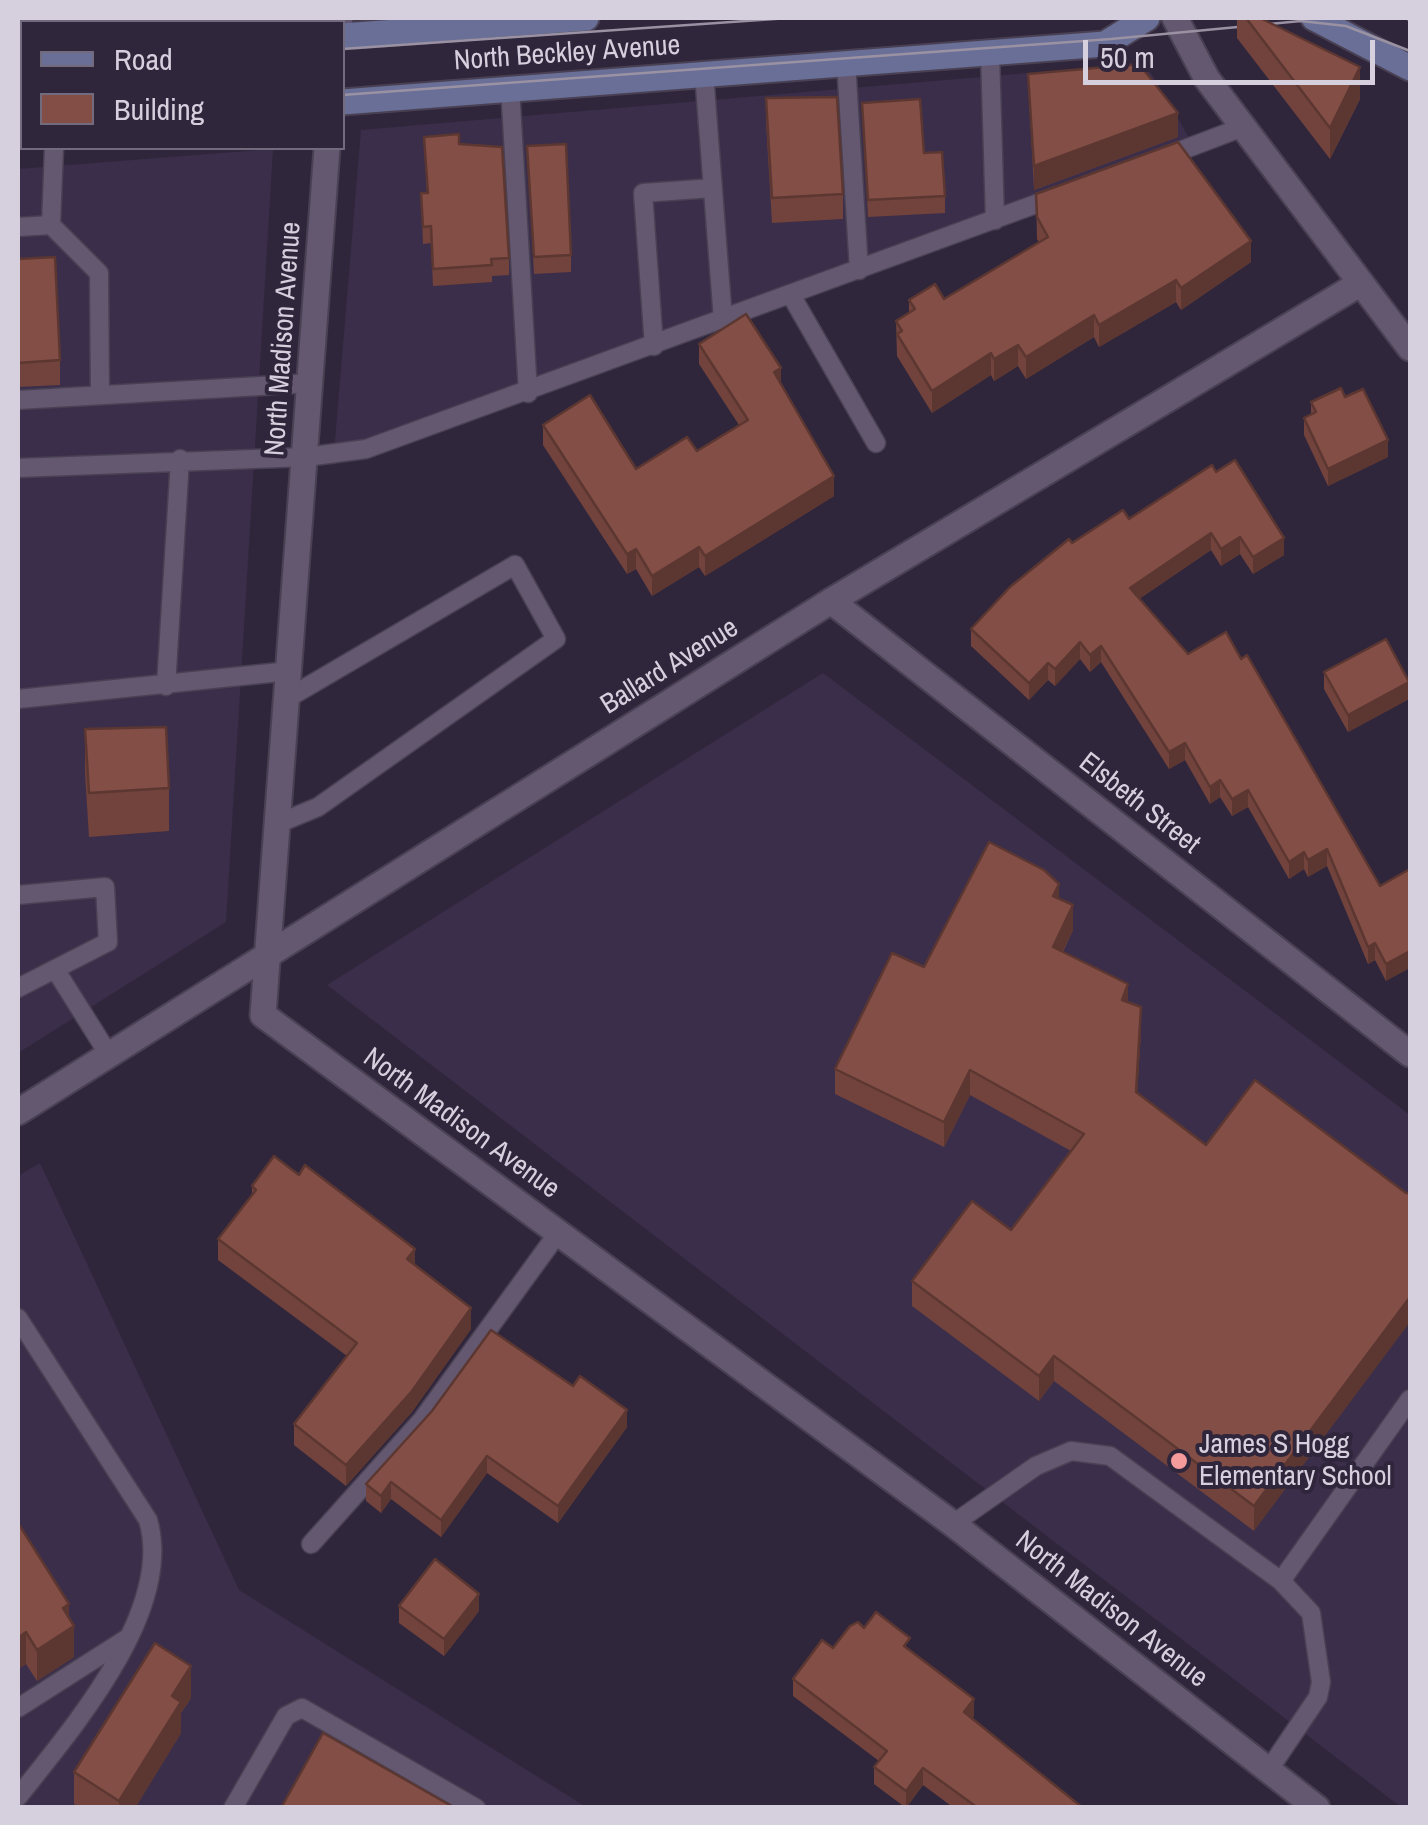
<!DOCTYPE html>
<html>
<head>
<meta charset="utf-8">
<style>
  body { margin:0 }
  #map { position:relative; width:1428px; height:1825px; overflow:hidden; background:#30263c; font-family:"Archivo Narrow",sans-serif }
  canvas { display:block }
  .frame { position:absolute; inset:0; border:20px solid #d6d0de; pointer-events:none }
  .legend { position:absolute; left:20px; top:20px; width:325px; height:130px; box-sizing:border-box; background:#30263c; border:2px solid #726a7d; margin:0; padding:12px 18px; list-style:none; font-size:30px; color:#d6d0de }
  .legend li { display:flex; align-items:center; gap:20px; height:50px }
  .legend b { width:50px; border:2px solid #726a7d }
  .scale { position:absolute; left:1083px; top:40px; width:292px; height:45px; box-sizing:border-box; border:5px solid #d6d0de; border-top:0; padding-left:12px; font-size:30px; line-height:35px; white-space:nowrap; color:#d6d0de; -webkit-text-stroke:8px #30263c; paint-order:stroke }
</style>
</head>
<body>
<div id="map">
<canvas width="1428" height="1825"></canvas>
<div class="frame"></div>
<ul class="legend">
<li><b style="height:12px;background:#696f97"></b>Road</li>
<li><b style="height:28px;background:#834e46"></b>Building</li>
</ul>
<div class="scale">50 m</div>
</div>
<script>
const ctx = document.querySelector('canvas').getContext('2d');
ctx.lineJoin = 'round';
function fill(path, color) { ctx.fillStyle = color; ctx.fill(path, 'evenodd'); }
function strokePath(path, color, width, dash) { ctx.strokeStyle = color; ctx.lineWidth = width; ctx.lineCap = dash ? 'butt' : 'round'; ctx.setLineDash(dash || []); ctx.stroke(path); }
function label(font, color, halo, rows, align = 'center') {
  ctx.font = font + ' "Archivo Narrow",sans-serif'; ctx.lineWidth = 8; ctx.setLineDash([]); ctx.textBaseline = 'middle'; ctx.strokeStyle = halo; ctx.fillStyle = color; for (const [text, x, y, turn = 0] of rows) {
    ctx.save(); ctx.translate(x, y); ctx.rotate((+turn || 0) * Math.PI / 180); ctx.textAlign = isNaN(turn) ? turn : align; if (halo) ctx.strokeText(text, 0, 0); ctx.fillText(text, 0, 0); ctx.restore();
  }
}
fill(new Path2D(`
  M1145,63l52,88 -714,250 -150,64 28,-335z
  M273,149l-47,773 -208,131v-884z
  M823,673l587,442v692h-9l-1074,-822z
  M40,1163l199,427 347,217 -568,1v-632z`), '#3b2e4a');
const service = new Path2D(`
  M990,53l5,167
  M846,62l13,208
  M704,73l19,247
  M510,87l18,306
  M54,148l-3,77 48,48 1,122
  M1164,157l79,-30
  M18,227l33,-2
  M791,295l85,148
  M654,346l-11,-153 70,-5
  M18,400l295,-17
  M18,468l288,-11 60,-8 689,-252
  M166,686l14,-227
  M18,699l272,-28
  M277,824l41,-17 238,-168 -41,-74 -227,133
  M18,895l87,-8 3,55 -90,46
  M55,969l54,86
  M18,1318l130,202c27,91 -78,211 -130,277
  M953,1524l83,-58 35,-15 39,5 171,125 30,32 10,69 -3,15 -50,74
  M311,1544l111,-124 136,-187
  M1281,1581l129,-182
  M18,1708l108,-69
  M233,1808l53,-92 16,-8 174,100`);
const minor = new Path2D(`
  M1175,18l32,61 203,269
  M339,22l1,-4
  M327,148l-64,867 690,509 364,284
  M831,601l579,453
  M18,1112l813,-511 530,-318`);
const secondary = new Path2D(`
  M1314,18l96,50
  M342,36l244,-18
  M18,59h4
  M342,102l763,-58 42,-26
  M18,131l4,-1`);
strokePath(service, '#494153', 21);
strokePath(minor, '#494153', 29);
strokePath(secondary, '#494153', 29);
strokePath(service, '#635870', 18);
strokePath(minor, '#635870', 25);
strokePath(secondary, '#696f97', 25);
strokePath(new Path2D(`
  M1405,18l5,2
  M342,49l447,-31
  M18,74l4,-1
  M342,95l769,-56 190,-18 45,5 64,25
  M18,131l4,-1`), '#9a92a3', 2.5);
fill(new Path2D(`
  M1237,18h23l100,81 -30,60 -93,-121z
  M1028,74l150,63 -144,53z
  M766,98l77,96v25l-71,4 -6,-100z
  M862,103l62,50 21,43v17l-77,4z
  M424,137l35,7 50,114v17l-17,1v6l-59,4 -2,-43 -8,1 -2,-51h6z
  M527,146l44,109v17l-37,2z
  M1036,194l215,68 -70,48 -5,-8 -77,45 -5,-10 -68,42 -8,-13 -24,15 -3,-6 -59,38 -35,-57 -1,-35 13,-8v-13l35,-1 95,-57 -2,-3z
  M18,259l42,101v25l-42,2z
  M699,344l82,40 53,112 -129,80 -6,-9 -47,29 -16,-27 -9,5 -84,-129v-20l93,44 61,-18 42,-26 -40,-61z
  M1345,397l43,60 -60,29 -24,-51v-17l7,-4v-12z
  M1212,465l72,90 -31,19 -13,-20 -19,12 -10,-16 -72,49 49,55 53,5 139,227 30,-17 -24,112 -11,-21 -7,4 -41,-98 -19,11 -4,-8 -15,10 -41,-72 -16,9 -12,-19 -10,7 -25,-44 -16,9 -68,-107 -11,10 -10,-13 -25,27 -7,-6 -19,20 -58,-54v-17l101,-86 57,-24z
  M1324,672l85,27 -61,33 -24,-43z
  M85,729l84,59v43l-80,6 -4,-64z
  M1059,899l14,31 -10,22 65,50 13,30 -4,61 69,52 49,-65 -1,451 -200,-150 -15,20 -127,-95v-25l99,-51 60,-79 -101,-56 -26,52 -109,-53v-25l89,-102z
  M252,1186l163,79 56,64 -59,83 -66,74 -52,-41v-21l53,-68 -129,-96v-21l34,-44z
  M432,1411l195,16 -69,96 -71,-50 -46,64 -50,-38 -10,14 -15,-12v-17z
  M18,1523l51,95 5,39 -37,24 -11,-17 -8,5z
  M399,1606l80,5 -35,45 -45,-33z
  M864,1628l46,23 64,65 -2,2 111,90h-129l-31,-23 -17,23 -32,-24v-17l5,-6 -86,-65v-17z
  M191,1698l-10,15v20l-46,75h-55l-6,-4v-32z`), '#71433c');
fill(new Path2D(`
  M1360,67v32l-30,60v-31z
  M1178,113v24l-144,53v-24z
  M1251,241v21l-70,48v-22z
  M1176,280v22l-77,45v-22z
  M1094,315v22l-68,42v-22z
  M1018,345v21l-24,15v-22z
  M991,353v22l-59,38v-22z
  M781,368v20l-7,-16z
  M1388,440v17l-60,29v-17z
  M834,476v20l-129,80v-20z
  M1211,533v17l-81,55v-17z
  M1240,537v17l-19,12v-17z
  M1284,538v17l-31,19v-17z
  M699,547v20l-47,29v-20z
  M636,549v20l-9,5v-20z
  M1080,642v17l-25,27v-17z
  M1101,646v16l-11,10v-17z
  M1048,663v17l-19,20v-17z
  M1409,682v17l-61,33v-17z
  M1185,743v17l-16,9v-17z
  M1220,780v17l-10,7v-17z
  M1248,790v17l-16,9v-17z
  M1327,849v17l-19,11v-17z
  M1304,852v17l-15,10v-17z
  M1059,884v24l-6,-12z
  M1073,905v25l-20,41v-24z
  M1375,943v17l-7,4v-17z
  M1410,951v17l-24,13v-17z
  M1128,984v25l-6,-9z
  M1141,1007v25l-5,84v-24z
  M970,1070v25l-26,52v-25z
  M415,1249v21l-8,-11z
  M1410,1297v25l-156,209v-25z
  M471,1308v21l-59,83 -66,74v-21z
  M1054,1356v25l-15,20v-25z
  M627,1410v17l-69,96v-17z
  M487,1456v17l-46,64v-17z
  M391,1482v17l-10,14v-17z
  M479,1594v17l-35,45v-17z
  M69,1604v25l5,-3v31l-37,24v-31l26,-42z
  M26,1632v32l-8,5v-31z
  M191,1666v32l-10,15v20l-46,75h-16v-7l53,-105z
  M974,1699v17l-10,13v-17z
  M923,1768v17l-17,23v-17z`), '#5c3731');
const building = new Path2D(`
  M1246,18h14l100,49 -30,61z
  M1139,64l39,49 -144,53 -6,-92z
  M837,97l6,97 -71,4 -6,-100z
  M920,99l4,54 18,-1 3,44 -77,4 -6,-97z
  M459,134v10l43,3 7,111 -18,1 1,6 -59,4 -2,-43 -8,1 -2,-34h7l-4,-56z
  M1178,142l73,99 -70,47 -5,-8 -77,45 -5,-10 -68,42 -8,-12 -24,14 -3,-6 -59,38 -35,-57 5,-3 -6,-10 19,-12 -6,-9 26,-16 9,15 104,-62 -11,-20 -1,-23z
  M566,144l5,111 -37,2 -7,-111z
  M55,257l5,103 -42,3v-104z
  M746,314l35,54 -7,4 60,104 -129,80 -6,-9 -47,29 -16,-27 -9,5 -84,-129 47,-30 46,74 51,-32 10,14 51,-31 -49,-76z
  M1341,388l4,9 18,-8 25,51 -60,29 -24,-51 12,-6 -5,-10z
  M1235,460l49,78 -31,19 -13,-20 -19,12 -10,-16 -81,55 58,66 38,-22 15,27 6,-4 133,231 30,-17v82l-24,13 -11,-21 -7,4 -41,-98 -19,11 -4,-8 -15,10 -41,-72 -16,9 -12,-19 -10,7 -25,-44 -16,9 -68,-106 -11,9 -10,-13 -25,27 -7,-6 -19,20 -58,-54 39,-42 59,-48 3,4 51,-33 6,9 83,-54 4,7z
  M1386,639l23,43 -61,33 -24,-43z
  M166,727l3,61 -80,5 -4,-64z
  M989,842l55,28 15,14 -6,12 20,9 -20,42 75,37 -6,16 19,7 -5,85 70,53 49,-65 151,113h4v104l-156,209 -200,-150 -15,20 -127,-95 60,-80 39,29 73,-96 -114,-64 -26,52 -109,-53 57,-116 32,14z
  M274,1156l25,19 6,-10 110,84 -8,10 64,49 -59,83 -66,74 -52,-41 63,-81 -139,-104 38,-49 -4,-4z
  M491,1330l82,56 7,-10 47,34 -69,96 -71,-50 -46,64 -50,-38 -10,14 -15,-12 66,-73z
  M18,1523l51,81 -6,4 11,18 -37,24 -11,-18 -8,6z
  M435,1559l44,35 -35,45 -45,-33z
  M876,1612l34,26 -6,8 70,53 -10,13 119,96h-105l-55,-40 -17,23 -32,-24 13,-16 -94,-72 29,-39 11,8 17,-22 8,-4 6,6z
  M155,1643l36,23 -19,30 9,6 -62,99 -45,-29z
  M323,1733l132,75h-174z`);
fill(building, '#834e46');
strokePath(building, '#5c3731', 2.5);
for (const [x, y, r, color] of [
  [1179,1461,10,"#f59b9c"]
]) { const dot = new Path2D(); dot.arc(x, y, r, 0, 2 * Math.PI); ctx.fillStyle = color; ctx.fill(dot); strokePath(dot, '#30263c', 4); }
label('28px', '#d6d0de', '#30263c', [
  ["North Beckley Avenue",567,54,-4],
  ["North Madison Avenue",284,339,-86],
  ["Ballard Avenue",670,667,-32],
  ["Elsbeth Street",1139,804,38],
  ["North Madison Avenue",461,1124,36],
  ["North Madison Avenue",1111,1610,38]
]);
label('28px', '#d6d0de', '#30263c', [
  ["James S Hogg",1199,1445],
  ["Elementary School",1199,1477]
], 'left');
</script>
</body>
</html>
